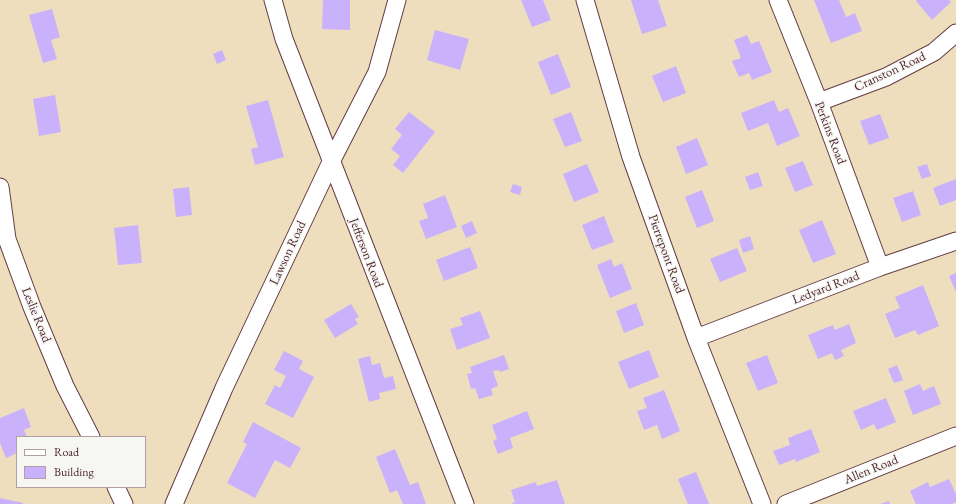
<!DOCTYPE html>
<html>
<head>
<meta charset="utf-8">
<style>
  body { margin:0 }
  #map { position:relative; width:956px; height:504px; overflow:hidden; background:#eedebe; font-family:"EB Garamond",serif }
  canvas { display:block }
  .legend { position:absolute; left:16px; top:436px; width:130px; height:52px; box-sizing:border-box; background:#f6f6f2; border:1px solid #b1a0a2; margin:0; padding:5px 7px; list-style:none; font-size:12px; color:#4a1f2b }
  .legend li { display:flex; align-items:center; gap:8px; height:20px }
  .legend b { width:20px; border:1px solid #b1a0a2 }
</style>
</head>
<body>
<div id="map">
<canvas width="956" height="504"></canvas>
<ul class="legend">
<li><b style="height:5px;background:#fff"></b>Road</li>
<li><b style="height:11px;background:#cab1fc"></b>Building</li>
</ul>
</div>
<script>
const ctx = document.querySelector('canvas').getContext('2d');
ctx.lineJoin = 'round';
function fill(path, color) { ctx.fillStyle = color; ctx.fill(path, 'evenodd'); }
function strokePath(path, color, width, dash) { ctx.strokeStyle = color; ctx.lineWidth = width; ctx.lineCap = dash ? 'butt' : 'round'; ctx.setLineDash(dash || []); ctx.stroke(path); }
function label(font, color, halo, rows, align = 'center') {
  ctx.font = font + ' "EB Garamond",serif'; ctx.lineWidth = 3; ctx.setLineDash([]); ctx.textBaseline = 'middle'; ctx.strokeStyle = halo; ctx.fillStyle = color; for (const [text, x, y, turn = 0] of rows) {
    ctx.save(); ctx.translate(x, y); ctx.rotate((+turn || 0) * Math.PI / 180); ctx.textAlign = isNaN(turn) ? turn : align; if (halo) ctx.strokeText(text, 0, 0); ctx.fillText(text, 0, 0); ctx.restore();
  }
}
fill(new Path2D(`
  M323,0h27v30l-28,-1z
  M521,0h22l8,20 -19,7z
  M631,0h27l9,26 -25,8z
  M814,0h25l7,17 9,-4 7,18 -31,12z
  M917,0h32l2,2 -19,18 -16,-19z
  M52,9l8,28 -9,3 6,19 -14,4 -14,-48z
  M435,30l34,9 -9,31 -33,-10z
  M747,35l4,9 8,-3 13,31 -20,8 -3,-7 -10,4 -7,-16 9,-3 -7,-18z
  M222,50l4,10 -9,4 -4,-10z
  M558,54l13,33 -20,8 -13,-33z
  M676,66l10,27 -23,9 -11,-26z
  M55,95l6,37 -22,4 -6,-37z
  M268,100l16,57 -29,8 -4,-16 7,-2 -12,-41z
  M774,100l5,12 9,-4 12,28 -23,10 -9,-23 -20,8 -7,-18z
  M409,112l26,20 -32,41 -10,-8 7,-9 -9,-7 11,-14 -7,-6z
  M571,112l11,29 -17,6 -12,-28z
  M880,114l9,24 -20,7 -9,-24z
  M697,138l11,27 -22,9 -10,-27z
  M803,161l10,24 -18,7 -10,-24z
  M587,164l12,28 -25,10 -11,-28z
  M927,164l4,12 -9,3 -5,-12z
  M758,172l5,14 -13,4 -5,-13z
  M956,179v21l-16,6 -7,-18z
  M513,184l9,3 -2,8 -10,-3z
  M189,187l3,28 -16,2 -3,-28z
  M702,190l12,31 -17,7 -12,-31z
  M913,191l8,24 -19,7 -9,-24z
  M445,195l12,32 -31,12 -7,-18 9,-3 -5,-14z
  M604,216l10,26 -22,8 -10,-25z
  M822,220l14,34 -23,9 -14,-33z
  M472,221l5,12 -11,5 -5,-12z
  M138,225l4,38 -24,2 -4,-37z
  M750,236l4,13 -11,4 -4,-13z
  M470,247l8,21 -34,13 -8,-21z
  M737,248l10,23 -27,11 -10,-23z
  M611,259l3,8 8,-4 10,26 -22,9 -13,-33z
  M956,273v19l-7,-16z
  M923,285l16,41 -21,9 -3,-5 -20,8 -10,-24 15,-6 -5,-11z
  M636,303l8,22 -20,8 -8,-22z
  M351,304l8,13 -4,2 3,5 -23,14 -11,-18z
  M480,311l10,27 -33,12 -7,-21 13,-4 -3,-7z
  M849,324l7,19 -15,7 3,6 -9,4 -3,-7 -14,6 -10,-24 25,-10 2,5z
  M649,350l10,27 -30,12 -11,-27z
  M284,351l19,10 -4,8 15,8 -21,41 -28,-14 10,-19 5,3 6,-12 -12,-6z
  M504,355l5,14 -9,3 -1,-2 -6,1 5,15 -7,3 2,6 -14,4 -4,-11 -4,1 -4,-15 5,-1 -2,-6z
  M767,355l11,28 -20,8 -12,-28z
  M370,356l2,9 8,-2 4,15 9,-2 3,13 -17,4 1,6 -11,3 -11,-43z
  M897,365l6,15 -9,3 -6,-14z
  M920,384l3,7 11,-5 7,18 -28,11 -9,-24z
  M664,390l16,41 -18,8 -5,-14 -13,5 -7,-19 10,-3 -4,-10z
  M886,398l10,24 -19,8 -3,-6 -13,6 -8,-19z
  M24,408l7,19 -7,3 3,7h-10v16l-11,5 -6,-15v-25z
  M527,411l7,18 -24,9 3,10 -15,6 -5,-13 4,-2 -5,-14z
  M253,422l48,26 -11,20 -15,-8 -20,38 -28,-15 20,-39 -4,-2z
  M811,429l9,23 -24,10 -1,-3 -16,6 -6,-14 17,-6 -2,-7z
  M395,449l15,36 8,-3 8,22h-23l-6,-14 -7,3 -14,-36z
  M696,472l13,32h-21l-10,-25z
  M949,479l7,15v8l-4,2h-36l-6,-13 18,-9 2,5z
  M557,480l8,24h-52l-1,-1 3,-1 -4,-12 25,-8 1,4z
  M0,498l23,5v1h-23z
  M889,501l1,3h-10z`), '#cab1fc');
const minor = new Path2D(`
  M273,0l11,39 181,465
  M585,0l46,157 65,181 66,166
  M778,0l41,102 61,165
  M819,102l67,-25 48,-25 22,-19
  M0,187l7,52 25,68 33,79 26,51
  M696,338l184,-71 76,-26
  M116,487l8,17
  M174,504l50,-116 107,-226 46,-90 20,-72
  M786,504l170,-68`);
strokePath(minor, '#633c41', 19);
strokePath(minor, '#fff', 17);
label('13px', '#4a1f2b', '#f6f6f2', [
  ["Cranston Road",890,72,-25],
  ["Perkins Road",830,133,69],
  ["Lawson Road",288,253,-65],
  ["Jefferson Road",366,253,69],
  ["Pierrepont Road",666,254,70],
  ["Ledyard Road",826,288,-21],
  ["Leslie Road",36,315,68],
  ["Allen Road",871,470,-22]
]);
</script>
</body>
</html>
